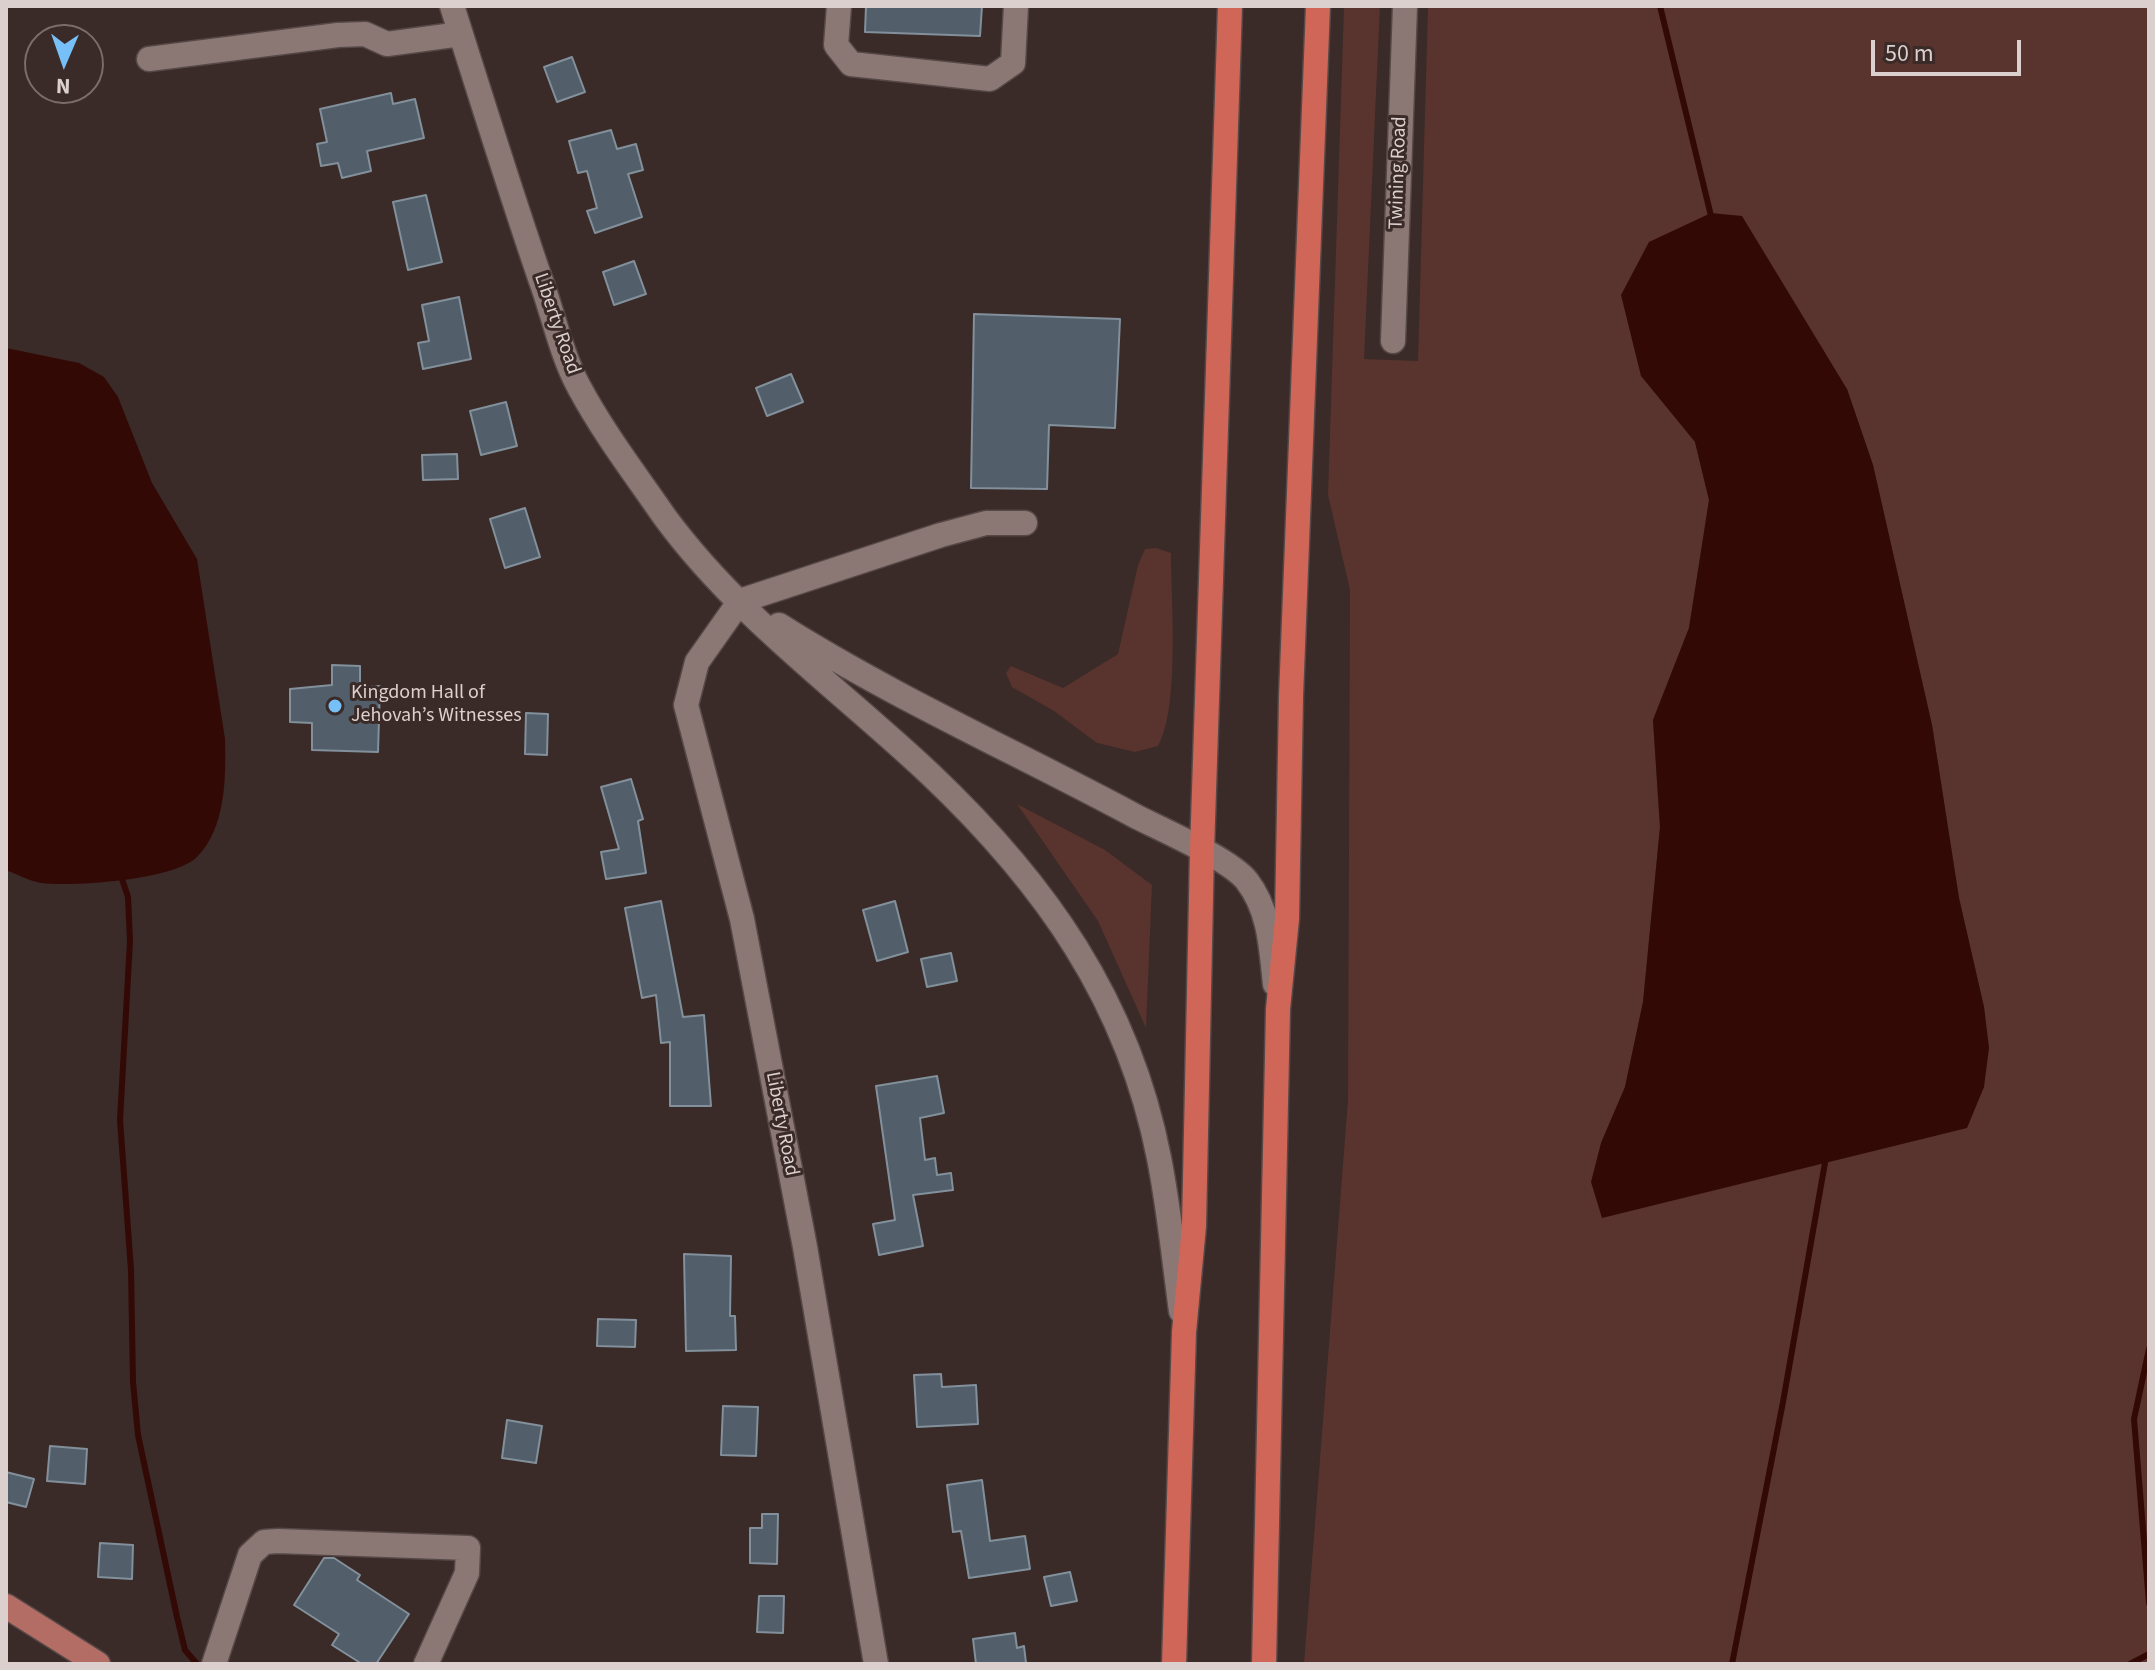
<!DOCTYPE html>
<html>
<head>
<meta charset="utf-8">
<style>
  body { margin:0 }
  #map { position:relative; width:2155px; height:1670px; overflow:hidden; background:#3a2a28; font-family:"Source Sans 3",sans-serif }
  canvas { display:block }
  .frame { position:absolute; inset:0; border:8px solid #dbd0ce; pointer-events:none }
  .north { position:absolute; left:24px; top:24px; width:80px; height:80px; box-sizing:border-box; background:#3a2a28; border:2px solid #7a6c6a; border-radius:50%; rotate:182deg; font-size:22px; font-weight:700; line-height:32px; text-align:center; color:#dbd0ce }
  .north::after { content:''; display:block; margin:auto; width:28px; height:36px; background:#77bff7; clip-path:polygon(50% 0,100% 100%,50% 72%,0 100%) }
  .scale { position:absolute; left:1871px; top:40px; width:150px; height:36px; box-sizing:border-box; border:4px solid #dbd0ce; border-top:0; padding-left:10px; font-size:24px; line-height:28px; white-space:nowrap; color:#dbd0ce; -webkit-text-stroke:6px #3a2a28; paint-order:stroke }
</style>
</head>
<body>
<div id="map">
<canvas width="2155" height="1670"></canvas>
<div class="frame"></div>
<div class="north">N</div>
<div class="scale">50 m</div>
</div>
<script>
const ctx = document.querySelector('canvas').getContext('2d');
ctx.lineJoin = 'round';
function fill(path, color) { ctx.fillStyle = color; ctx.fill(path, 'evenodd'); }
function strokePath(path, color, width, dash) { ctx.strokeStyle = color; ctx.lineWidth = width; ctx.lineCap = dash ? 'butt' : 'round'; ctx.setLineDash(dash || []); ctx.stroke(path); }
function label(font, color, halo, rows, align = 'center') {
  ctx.font = font + ' "Source Sans 3",sans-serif'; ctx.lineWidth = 6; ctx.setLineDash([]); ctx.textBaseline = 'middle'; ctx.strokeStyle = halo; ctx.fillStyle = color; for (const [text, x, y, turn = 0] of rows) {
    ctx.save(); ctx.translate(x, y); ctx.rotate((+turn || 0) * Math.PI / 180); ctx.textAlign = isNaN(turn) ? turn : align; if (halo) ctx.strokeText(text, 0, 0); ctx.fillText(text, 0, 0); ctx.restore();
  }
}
fill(new Path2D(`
  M1344,6h36l-16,353 54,2 10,-355h721v1658h-845l44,-564 2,-510 -22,-95zM1847,389l26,76 59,260 27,173 25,109 5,41 -388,95 24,-56 18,-85 17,-175 -7,-107 36,-92 20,-128 -14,-58z
  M1156,548l15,5c0,47 9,155 -13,193l-23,6 -38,-9 -43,-32 -42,-24 -6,-14 5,-7 52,22 55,-34 20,-89 7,-16z
  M1017,804l88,46 47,35 -6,143 -48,-107z`), '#59332d');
fill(new Path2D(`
  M1711,213l31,3 105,173 26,76 59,260 27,173 25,109 5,41 -5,39 -17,41 -365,90 -11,-36 10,-39 24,-56 18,-85 17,-175 -7,-107 36,-92 20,-128 -14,-58 -54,-66 -20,-81 28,-53z
  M6,348l73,15 25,14 14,20 34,86 45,76 28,180c1,38 1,89 -28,118 -23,23 -124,30 -156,26 -12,-2 -24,-9 -35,-13z`), '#330906');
strokePath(new Path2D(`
  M1660,6l52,214
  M121,876l7,21 2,44 -10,179 11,150 2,112 5,53 39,182 8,33 12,14
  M2149,1349l-15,70 15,184
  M1732,1664l51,-262 43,-245
  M2130,1664l19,-10`), '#330906', 6);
const building = new Path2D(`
  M866,6h116l-2,30 -115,-4z
  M572,57l13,35 -28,10 -13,-35z
  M391,93l2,11 22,-5 9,39 -57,13 4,20 -29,7 -4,-15 -17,3 -4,-22 10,-2 -7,-33z
  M611,130l6,19 19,-5 7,26 -15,4 14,43 -47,16 -8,-22 10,-3 -10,-37 -9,2 -9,-32z
  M426,195l16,67 -34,8 -15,-68z
  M634,261l12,33 -32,11 -11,-33z
  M459,297l12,62 -48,10 -5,-26 11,-2 -7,-36z
  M974,314l146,5 -5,109 -66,-3 -2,64 -76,-1z
  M791,374l12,28 -36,14 -11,-28z
  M506,402l11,44 -36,9 -11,-44z
  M457,454l1,25 -35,1 -1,-25z
  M525,508l15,49 -35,11 -15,-49z
  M332,665l28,1v20h20l-2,66 -66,-2v-27l-22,-1v-33l42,-4z
  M526,713l22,1 -1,41 -22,-1z
  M631,779l12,40 -5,2 8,52 -40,6 -5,-27 18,-3 -18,-62z
  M661,901l22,116 21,-2 7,91h-41v-64l-9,1 -5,-48 -14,3 -17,-90z
  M895,901l13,51 -31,9 -14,-51z
  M951,953l6,28 -30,6 -6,-28z
  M937,1076l7,37 -24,5 5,42 10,-2 2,17 14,-2 2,17 -40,5 10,51 -44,9 -6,-31 22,-4 -19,-134z
  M684,1254l47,2 -1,60h5l1,34 -50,1z
  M598,1319l38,1 -1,27 -38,-1z
  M941,1374l1,13 34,-2 2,39 -61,3 -3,-52z
  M723,1406l35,1 -2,49 -35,-1z
  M507,1420l35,6 -6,37 -34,-5z
  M50,1446l37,3 -2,35 -38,-3z
  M6,1472l28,7 -8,28 -20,-5z
  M982,1480l8,61 35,-5 5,33 -61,9 -8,-47 -8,1 -6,-47z
  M762,1514h16l-1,50 -27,-1v-35h12z
  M100,1543l33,2 -1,34 -34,-2z
  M324,1558h10l26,17 -3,5 52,34 -33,50h-14l-30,-19 7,-11 -45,-29z
  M1070,1572l7,29 -26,5 -7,-29z
  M759,1596h25l-1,37 -26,-1z
  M1015,1633l2,15 7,-2 2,17 -50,1 -3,-25z`);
fill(building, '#525f6a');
strokePath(building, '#82909b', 2);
const minor = new Path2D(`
  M452,6c29,91 57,182 88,272 13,35 21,76 39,109 24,45 56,87 85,129 73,100 177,174 266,258 115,109 198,226 229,384 10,50 15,102 22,153
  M839,6l-3,39 15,19 139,15 23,-16 3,-57
  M149,59l189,-24 27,-1 22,10 74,-10
  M1393,341l12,-335
  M740,601l-43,61 -11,43 56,214 63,328 71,417
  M740,601l201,-66 45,-12h39
  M779,625c114,72 239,128 358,192 26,13 94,43 110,64 23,30 24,67 28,103
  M214,1664l36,-109 14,-13 14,-1 190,7 -1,25 -41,91`);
const major = new Path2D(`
  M6,1606l92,58`);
const highway = new Path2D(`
  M1174,1664l10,-332 10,-106 8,-375 28,-845
  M1264,1664l14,-655 9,-90 4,-222 27,-691`);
strokePath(minor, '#554846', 27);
strokePath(major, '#554846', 27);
strokePath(highway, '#554846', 27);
strokePath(minor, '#8b7875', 24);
strokePath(major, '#b46d64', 24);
strokePath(highway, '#cf6658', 24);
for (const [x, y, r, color] of [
  [335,706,8,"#77bff7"]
]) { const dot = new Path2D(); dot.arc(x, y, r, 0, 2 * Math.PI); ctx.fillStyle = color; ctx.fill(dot); strokePath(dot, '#3a2a28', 3); }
label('20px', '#dbd0ce', '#3a2a28', [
  ["Twining Road",1399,173,-88],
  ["Liberty Road",556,324,71],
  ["Liberty Road",781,1124,79]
]);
label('20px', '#dbd0ce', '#3a2a28', [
  ["Kingdom Hall of",351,694],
  ["Jehovah’s Witnesses",351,717]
], 'left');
</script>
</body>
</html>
